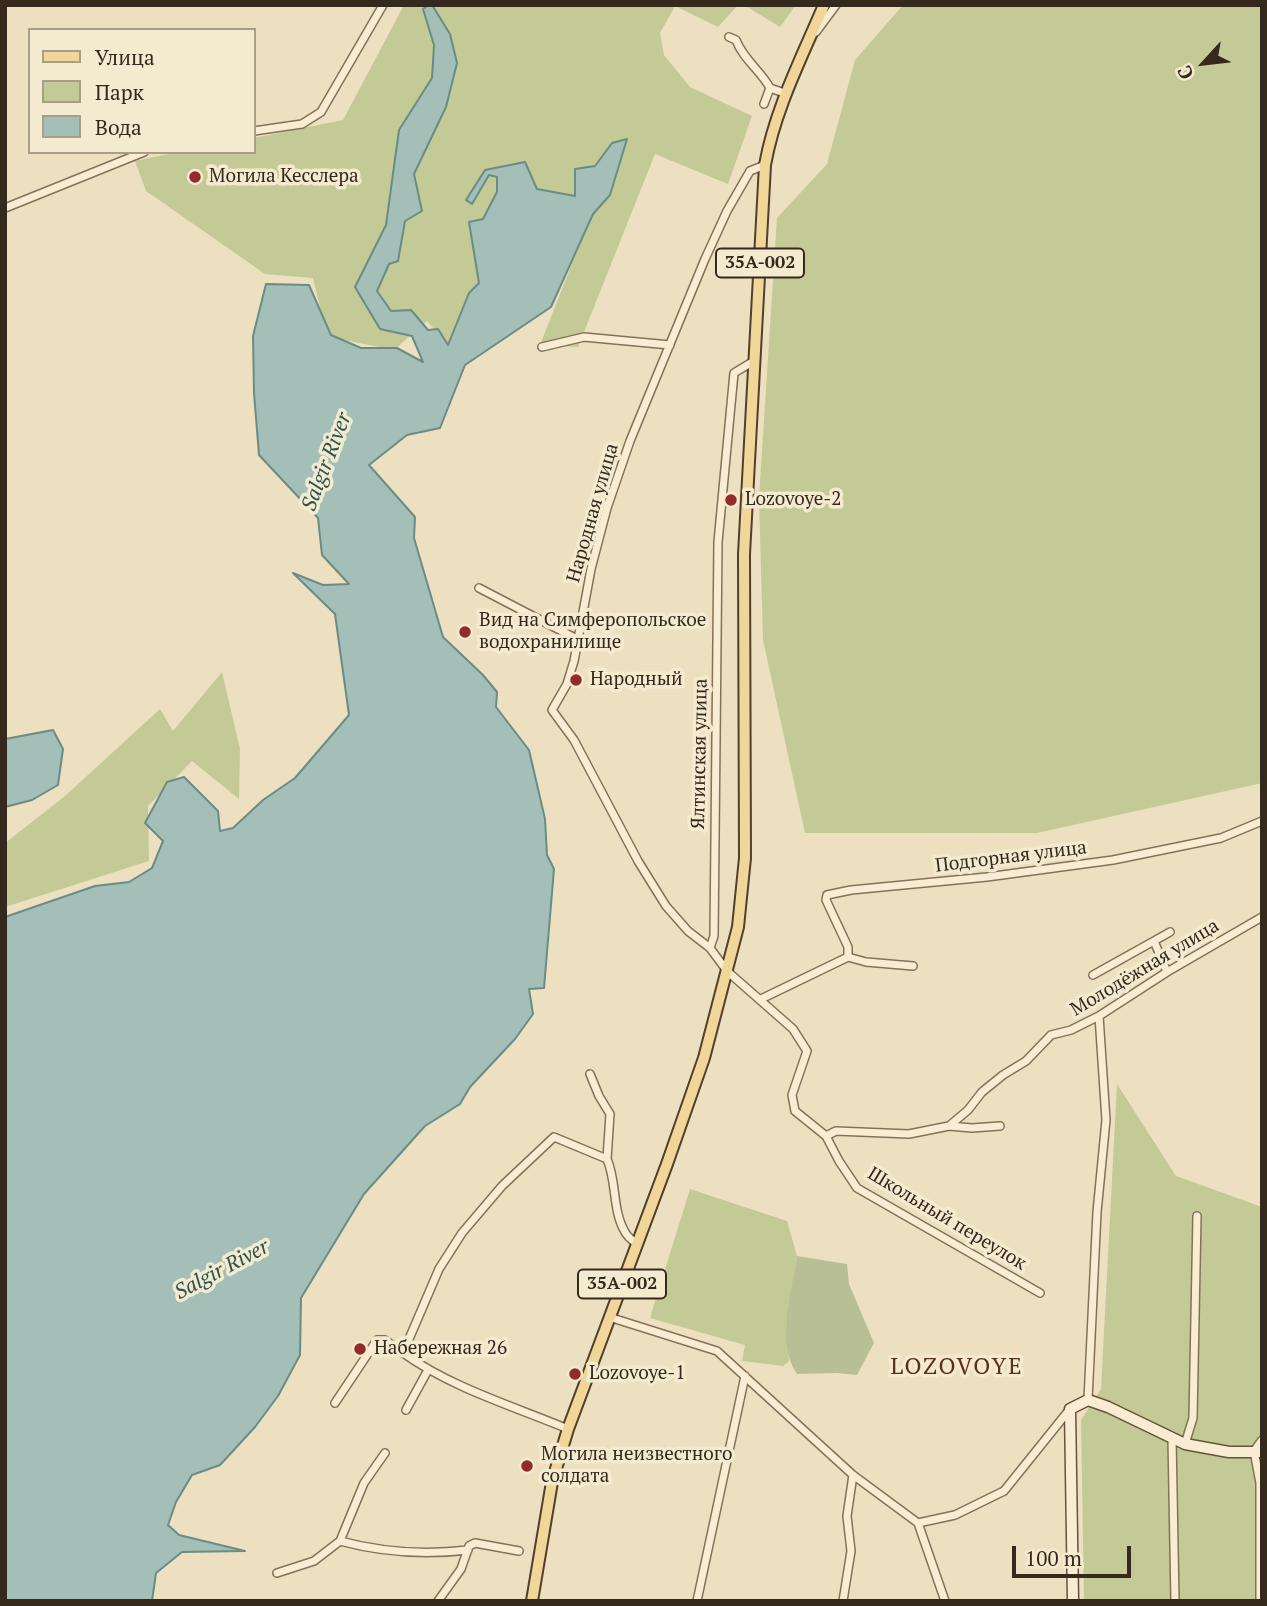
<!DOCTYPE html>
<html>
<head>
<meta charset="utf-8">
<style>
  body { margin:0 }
  #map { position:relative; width:1267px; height:1606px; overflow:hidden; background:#ece0c0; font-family:"PT Serif",serif }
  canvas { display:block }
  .frame { position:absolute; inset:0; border:7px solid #35291d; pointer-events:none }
  .legend { position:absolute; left:28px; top:28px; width:228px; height:126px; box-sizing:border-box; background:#f4ead0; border:2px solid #a89d88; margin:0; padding:9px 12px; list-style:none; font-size:21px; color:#35291d }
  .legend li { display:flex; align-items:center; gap:14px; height:35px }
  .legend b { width:35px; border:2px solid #a89d88 }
  .north { position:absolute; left:1169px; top:28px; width:70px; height:70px; -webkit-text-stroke:5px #f4ead0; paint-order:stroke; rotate:243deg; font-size:19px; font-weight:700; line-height:28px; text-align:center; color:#35291d }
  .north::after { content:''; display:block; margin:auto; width:24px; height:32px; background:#35291d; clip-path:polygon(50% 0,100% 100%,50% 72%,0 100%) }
  .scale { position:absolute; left:1012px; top:1546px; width:119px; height:32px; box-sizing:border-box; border:4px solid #35291d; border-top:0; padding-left:9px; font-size:21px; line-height:24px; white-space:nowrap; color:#35291d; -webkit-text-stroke:5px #f4ead0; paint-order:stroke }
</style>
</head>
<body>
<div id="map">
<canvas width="1267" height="1606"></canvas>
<div class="frame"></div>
<ul class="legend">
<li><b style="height:9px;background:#f0d698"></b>Улица</li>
<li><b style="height:19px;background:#c3ca95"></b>Парк</li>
<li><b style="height:19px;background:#a3bfb7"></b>Вода</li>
</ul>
<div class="north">С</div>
<div class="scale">100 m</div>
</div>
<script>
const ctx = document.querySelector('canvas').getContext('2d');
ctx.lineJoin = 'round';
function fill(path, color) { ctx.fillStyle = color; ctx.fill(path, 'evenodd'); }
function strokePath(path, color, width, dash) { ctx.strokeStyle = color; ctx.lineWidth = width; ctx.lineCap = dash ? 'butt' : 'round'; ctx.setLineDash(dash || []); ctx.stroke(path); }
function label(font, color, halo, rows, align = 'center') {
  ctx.font = font + ' "PT Serif",serif'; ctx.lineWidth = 7; ctx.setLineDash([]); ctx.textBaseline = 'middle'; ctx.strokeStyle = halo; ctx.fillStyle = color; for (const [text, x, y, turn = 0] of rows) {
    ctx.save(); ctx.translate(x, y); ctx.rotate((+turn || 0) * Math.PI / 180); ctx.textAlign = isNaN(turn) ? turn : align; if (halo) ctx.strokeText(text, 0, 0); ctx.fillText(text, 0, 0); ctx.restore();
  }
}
fill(new Path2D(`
  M404,5h334l-20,22 -43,-21 -15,27 4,22 26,32 62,29 -24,68 -73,-30 -77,193 -38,-2 48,-122 -135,128 -26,-30 -33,29 -60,-12 -13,-27 -8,-33 -48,-4 -119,-83 -11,-30 43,-9h76v-14l89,-18z
  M744,5h52l-16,22z
  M903,5h359v778l-225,50h-232l-42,-193 -4,-142 18,-280 50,-54 28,-104z
  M222,672l18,77 -1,50 -47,-38 -44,45 1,55 -144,46v-64l60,-47 95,-87 13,22z
  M1117,1084l59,92 86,31v394h-178l-3,-181 20,-31z
  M690,1189l97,32 10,35 -11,69 3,36 -6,5 -41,-5 3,-16 -95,-27z`), '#c3ca95');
fill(new Path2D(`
  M797,1256l50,8 2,20 25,59 -17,32 -20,-2 -40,1c-22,-32 -5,-82 0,-118z`), '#b9bf94');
const water = new Path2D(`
  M429,5h3l18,29 7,29 -11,44 -32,67 8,37 -17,10 -7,40 -9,3 -12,27 14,20 20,-1 17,20 10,-1 10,16 21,-52 10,-10 -10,-61 14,-3 14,-27v-15l-8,-2 -17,29 -6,-4 19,-30 40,-8 12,27 38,7v-27l20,-3 17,-23 15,-4 -17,56 -17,19 -42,93 -86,58 -25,63 -33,7 -38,30 46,52 -1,21 29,99 40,38 14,17 -1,15 33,43 16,69 2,36 7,14 -10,119 -15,1 4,25 -18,25 -45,48 -10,17 -35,22 -61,68 -63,104 -1,57 -22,41 -23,31 -35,38 -28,10 -16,27 -8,23 11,10 66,16 -63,1 -26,21 -4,28h-147v-684l90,-31 34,-4 23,-14 11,-27 -18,-18 22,-41 17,-5 34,34 2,20 13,-3 30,-28 32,-22 54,-63 -14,-101 -42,-41 30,12 26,-1 -27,-29 -4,-37 -59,-63 -5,-62 -1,-57 13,-52 43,1 22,50 30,13h36l26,14 -11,-26 -32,-7 -25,-42 31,-62 13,-95 33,-52 2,-33 -11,-36z
  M53,730l10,19 -5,36 -26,15 -27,7v-68z`);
fill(water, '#a3bfb7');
strokePath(water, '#6b8c84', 2);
const minor = new Path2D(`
  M816,32l20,-27
  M729,37l7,3c7,19 25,31 34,48l17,6
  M764,104l6,-16
  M254,131l48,-7 19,-12 62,-107
  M765,165l-15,6 -23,40 -22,48 -75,182 -23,67 -16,61 -17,92 -7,23 -15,26 22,30 64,121 28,45 22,25 22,17 17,23 66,58 14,22 -15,44 3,16 31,25 13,25 18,27 183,105
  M5,208l139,-56
  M542,347l42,-10 86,8
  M479,588l98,51
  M710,948l4,-12 4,-394 16,-169 20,-12
  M848,957v-10l-22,-47 1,-5 24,-5 136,-13 126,-17 108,-22 41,-17
  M1167,972l-13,-31 16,-9
  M1093,975l61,-34
  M761,999l87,-42 18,5 47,4
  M590,1074l9,22 11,18 -3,45
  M949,1126l23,2 28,-2
  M826,1136l10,-5 73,3 40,-8 19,-16 14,-18 21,-17 23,-14 25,-26 20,-5 28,-14 68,-44 95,-55
  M609,1317l108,34 136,124 65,48 37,-8 49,-24 66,-82
  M403,1353c49,35 110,53 165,76
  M1088,1400l9,-188 9,-92 -7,-104
  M335,1403l42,-63h8l18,13 36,-84 23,-36 40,-47 52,-49 53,22c10,23 5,51 18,73 2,4 8,9 12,12
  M406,1410l22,-40
  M1172,1438l3,163
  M1185,1444l8,-26 4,-202
  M918,1523l27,78
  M340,1541c41,11 86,14 128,9
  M277,1573l37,-12 26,-20 24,-58 21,-30
  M438,1601l23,-32 8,-23 6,-3 44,8
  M697,1601l48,-225
  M843,1601l8,-50 -4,-35 6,-41
  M1260,1601v-118l-6,-32 8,-11`);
const secondary = new Path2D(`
  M1073,1601l-3,-192 18,-9 20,7 77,37 44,8h33`);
const primary = new Path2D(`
  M532,1601l20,-119 16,-53 99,-265 37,-106 34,-131 7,-69 -1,-304 21,-389c10,-56 37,-108 59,-160`);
strokePath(minor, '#857159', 10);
strokePath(secondary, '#67523c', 13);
strokePath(primary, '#533f2d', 14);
strokePath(minor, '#f8edd3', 7);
strokePath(secondary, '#f8edd3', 10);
strokePath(primary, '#f0d698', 10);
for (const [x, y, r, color] of [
  [195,177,7,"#922b2a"],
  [731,500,7,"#922b2a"],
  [465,632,7,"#922b2a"],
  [576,680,7,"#922b2a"],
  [360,1349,7,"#922b2a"],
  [575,1374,7,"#922b2a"],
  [527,1466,7,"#922b2a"]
]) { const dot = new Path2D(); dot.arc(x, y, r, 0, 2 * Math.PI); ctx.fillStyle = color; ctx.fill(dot); strokePath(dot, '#f4ead0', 2.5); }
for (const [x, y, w] of [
  [760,263,88],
  [622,1284,88]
]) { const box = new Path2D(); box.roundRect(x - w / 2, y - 14.5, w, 29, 5); ctx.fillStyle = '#f4ead0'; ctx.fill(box); strokePath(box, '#35291d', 2); }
label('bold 18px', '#35291d', null, [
  ["35А-002",760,263],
  ["35А-002",622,1284]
]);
label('19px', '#35291d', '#f4ead0', [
  ["Могила Кесслера",209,177],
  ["Lozovoye-2",745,500],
  ["Вид на Симферопольское",479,621],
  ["водохранилище",479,643],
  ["Народный",590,680],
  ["Набережная 26",374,1349],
  ["Lozovoye-1",589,1374],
  ["Могила неизвестного",541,1455],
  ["солдата",541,1477]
], 'left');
label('19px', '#35291d', '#f4ead0', [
  ["Народная улица",593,513,-74],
  ["Ялтинская улица",700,754,-89],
  ["Подгорная улица",1011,857,-7],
  ["Молодёжная улица",1145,968,-31],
  ["Школьный переулок",947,1219,31]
]);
label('italic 21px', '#2c5453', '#f4ead0', [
  ["Salgir River",327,462,-69],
  ["Salgir River",222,1270,-28]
]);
ctx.letterSpacing = '2px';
label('23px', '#602c1d', '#f4ead0', [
  ["LOZOVOYE",957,1367]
]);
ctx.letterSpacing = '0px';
</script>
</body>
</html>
